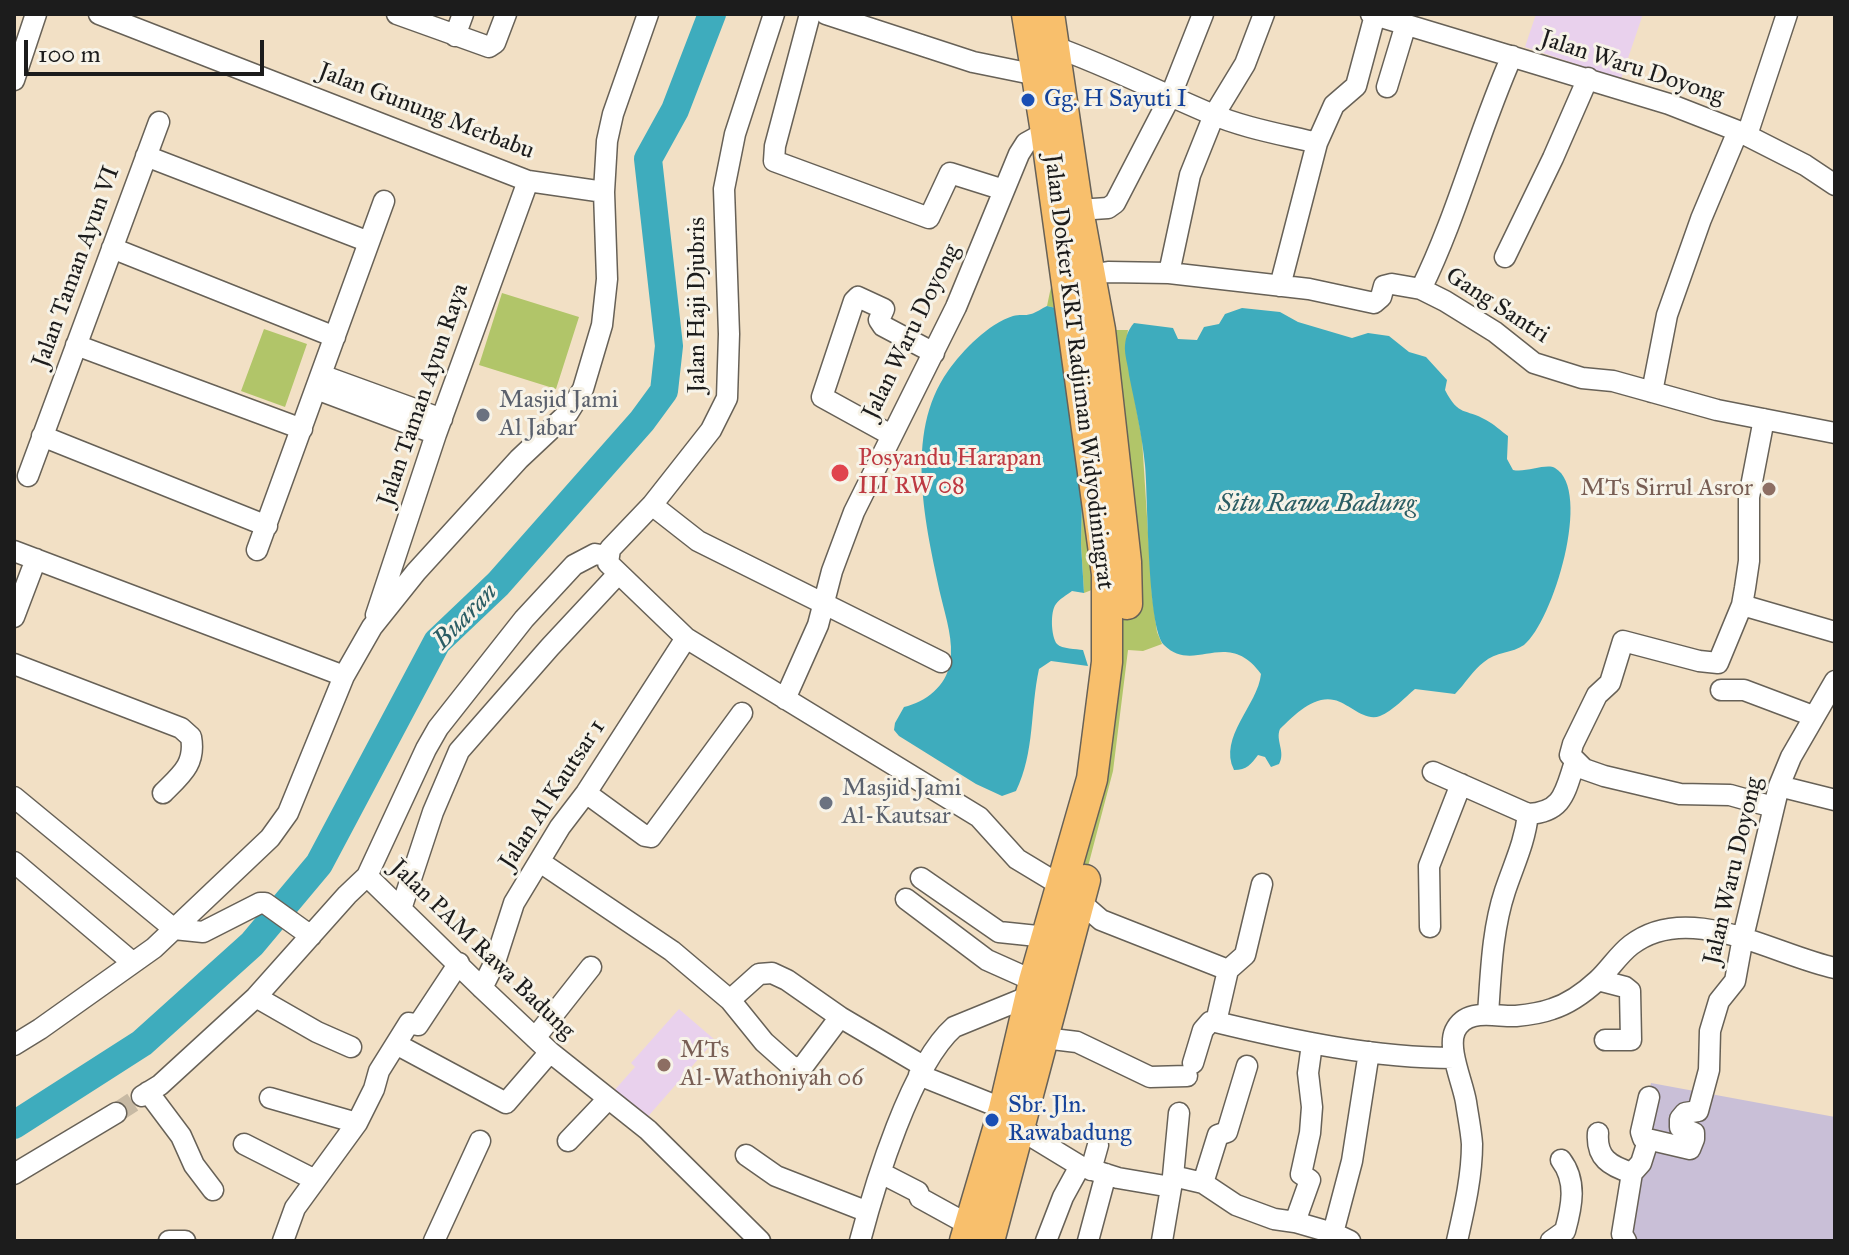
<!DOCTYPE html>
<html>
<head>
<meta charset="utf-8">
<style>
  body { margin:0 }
  #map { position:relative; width:1849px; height:1255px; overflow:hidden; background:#f2e0c5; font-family:"IM FELL Great Primer",serif }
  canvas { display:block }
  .frame { position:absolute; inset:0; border:16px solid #1c1c1c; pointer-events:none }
  .scale { position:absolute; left:24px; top:40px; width:240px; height:36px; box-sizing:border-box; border:4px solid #1c1c1c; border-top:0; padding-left:10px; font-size:24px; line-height:28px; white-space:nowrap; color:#1c1c1c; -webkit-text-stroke:6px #f7f3e8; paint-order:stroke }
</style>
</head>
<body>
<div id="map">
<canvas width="1849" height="1255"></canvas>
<div class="frame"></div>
<div class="scale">100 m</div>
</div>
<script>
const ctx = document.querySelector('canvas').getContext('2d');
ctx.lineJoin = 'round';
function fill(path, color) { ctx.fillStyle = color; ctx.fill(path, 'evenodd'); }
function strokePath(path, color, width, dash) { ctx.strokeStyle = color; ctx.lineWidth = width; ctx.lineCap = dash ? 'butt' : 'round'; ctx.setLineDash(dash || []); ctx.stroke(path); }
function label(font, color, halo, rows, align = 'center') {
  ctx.font = font + ' "IM FELL Great Primer",serif'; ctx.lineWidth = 6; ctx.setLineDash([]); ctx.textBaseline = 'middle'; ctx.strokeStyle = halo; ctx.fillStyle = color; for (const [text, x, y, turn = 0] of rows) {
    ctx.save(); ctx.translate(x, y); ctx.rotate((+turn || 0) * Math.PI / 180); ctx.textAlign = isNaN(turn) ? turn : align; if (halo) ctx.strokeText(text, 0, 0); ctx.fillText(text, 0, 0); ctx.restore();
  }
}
fill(new Path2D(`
  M1536,14h107l-22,65 -96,-32z
  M679,1009l36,31 -71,81 -32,-28 23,-26 -4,-4z`), '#e9d1ed');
fill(new Path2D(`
  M1651,1083l184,34v124h-220z`), '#c9bfd7');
fill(new Path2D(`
  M1061,239l40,91h27l-3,18 17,91 10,156 5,37 5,12 -19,7 -15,-1 -15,121 -33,126 -18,-11 45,-302 -23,9 -3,-49 1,-44 -26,-192 -9,-2z
  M502,293l77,24 -23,72 -77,-24z
  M264,329l43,15 -22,63 -44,-16z`), '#b1c569');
fill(new Path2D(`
  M1047,306l9,2 26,192 -1,44 3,49 -12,-2c-5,4 -13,8 -16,13 -6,7 -5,33 1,40 5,5 19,5 26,6l5,16 -37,-5 -12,8c-9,41 -4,83 -23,122l-14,5 -26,-12 -77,-48 -5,-6 1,-7 9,-16c22,-5 42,-21 46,-44 4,-21 -4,-45 -9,-66 -15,-70 -38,-163 7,-226 15,-21 40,-47 65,-55 6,-2 12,0 18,-2 5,-1 11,-6 16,-8z
  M1242,308l38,4 18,10 54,16 16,-5 21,3 20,16 17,5 21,23 -2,10c14,27 20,18 41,30 8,4 15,11 22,16l-1,23 6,11c13,3 33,-7 42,-2 38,22 -2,154 -31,177 -11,8 -29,7 -40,17 -11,8 -19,22 -29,32l-40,-5c-10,8 -22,22 -35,27 -16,6 -31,-13 -46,-16 -20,-5 -41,16 -54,29 -5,11 6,23 -1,35l-8,3 -6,-10 -7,-2c-7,9 -11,15 -24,15 -16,-33 24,-65 27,-96 -34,-47 -67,1 -97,-29 -17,-17 -16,-149 -19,-180 -3,-31 -10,-60 -16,-90 -1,-10 -5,-21 -4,-30 1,-9 3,-15 9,-22l39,5 5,11 19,1 7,-13 15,-3 6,-10z`), '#3eacbd');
strokePath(new Path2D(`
  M14,1125l128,-82 110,-99 67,-80 118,-222 61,-58 144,-163 22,-30 5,-45 -21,-187 27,-49 37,-96`), '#3eacbd', 28);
strokePath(new Path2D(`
  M116,1113l26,-17`), '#c7b9a3', 20, [20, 10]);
const minor = new Path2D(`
  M99,14l429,167 76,11
  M397,14l92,33 6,-4 11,-29
  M774,14l-39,120 -11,55 5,145 -2,64 -16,32 -22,28 -37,47 -42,44 -2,14 78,75 293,179 38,42 63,38 6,10 15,13 127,50
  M810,14l-35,132 -1,15 155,57 21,-45 54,17
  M826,14l147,48 64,13
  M1264,14l-19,50 -31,51 -24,60 -21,98 140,16 65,14 7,-6 3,-11 8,-2 29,5 24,12 50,31 39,31 48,15 31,3 104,29 118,23
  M1371,14l298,90 69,27 67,34 30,20
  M455,36l8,-22
  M1055,47c53,19 102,44 154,66 35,15 71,21 108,30
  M14,80l22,-66
  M1387,87l19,-63
  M1747,135l40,-121
  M146,156l223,86
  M1078,210l30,-2 7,-5 56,-108 32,-81
  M112,248l223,89
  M1505,257l48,-99 35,-80
  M1090,275l18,-3 61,1
  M1280,286l37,-143 17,-38 22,-19 19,-71
  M1421,289c37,-75 57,-157 91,-233
  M76,345l226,84
  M321,375l121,44
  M316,389l120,45
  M1652,392l15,-77 34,-96 37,-88
  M1764,419l-15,78v64l-4,27 -3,17 -24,58 -19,-2 -76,-20 -13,42 -13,12 -24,49 -3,11 14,14 20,7 76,18 50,1 43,12
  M891,435l-69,-38 32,-96 4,-4 26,12 -5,11 4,6 51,27
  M42,436l225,90
  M28,476l131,-354
  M652,505l46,36 243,121
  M257,550l127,-349
  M14,551l330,125
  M1742,605l93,27
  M376,615l60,-181 92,-253
  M14,617l22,-58
  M14,664l167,64 10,9c5,27 -10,38 -28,56
  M1721,690h23l69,26
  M785,699l33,-74 14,-54 22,-59 102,-205 63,-153 7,-11 20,-11
  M1433,772l95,42c36,-2 37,-23 47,-52
  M1779,786l56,14
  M586,793l59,43 6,1 91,-124
  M14,797l160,132 29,3 57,-29h5l46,33
  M14,862l118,100
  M540,862l132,89 58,49 34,42 27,24 5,2 8,-3 36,-48
  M367,876l115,112 68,64 98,78 112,111
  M921,878l78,54 48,5
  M906,899l81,61 47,21
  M401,909l32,-97 26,-61 91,-104 68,-73
  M1430,927l-1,-61 32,-82
  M1228,970l17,-15 17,-71
  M1598,980l27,7 5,4 1,49h-26
  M482,988l13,-26 19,-59 46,-76 26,-34 100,-155
  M256,997l61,35 34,15
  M730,1000l29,-26 13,-1 15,7 53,37 83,49
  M1488,1014c3,-41 4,-84 17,-123 9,-27 20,-49 23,-77
  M1216,1022c78,19 158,36 238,36
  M1216,1022l12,-52
  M535,1038l56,-71
  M1044,1038l33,4 73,35 37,-1
  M396,1044l110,59 44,-51
  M14,1045l26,-16 114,-81 116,-110 18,-25 56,-137 28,-49 44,-55 103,-113 49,-46 15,-24 19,-64 5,-46 -3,-87 3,-51 6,-27 35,-100
  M1193,1063l10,-33 7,-8h6
  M919,1075l85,34
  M148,1092l33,44 13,29 19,25
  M142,1096l18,-11 96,-88 91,-102 20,-19 59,-127 12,-21 86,-109 50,-54 21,-11 12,2
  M1649,1097l-8,35 2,6 47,11 4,-10v-6l-14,-6v-8l5,-6 13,-2 11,-41 1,-39 9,-30 16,-20 8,-44 36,-151 12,-29 44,-76
  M270,1098l87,25
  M1021,1125l13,13 46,28 38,12 53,9
  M1598,1133c-2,25 12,33 34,40
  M568,1141l40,-42
  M244,1144l71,36
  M746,1155l30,21 92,36
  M1091,1170l7,-25
  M881,1173l37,19 2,6 49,27
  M14,1174l102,-61
  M1173,1176l6,-63
  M1203,1183l15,-48 9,-3 20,-66
  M1295,1222l15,-42 -9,-6 9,-41 2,-26 -4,-34 4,-29
  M1333,1233l19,-72 17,-109
  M169,1241h16
  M283,1241l12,-33 62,-85 17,-34 5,-18 30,-48 9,2 41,-62
  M434,1241l46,-100
  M860,1241c15,-57 51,-176 94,-214l76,-31
  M1046,1241l17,-44 17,-31
  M1088,1241l18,-67
  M1162,1241l11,-65 30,7 33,22 38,14 21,3 38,11 17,8
  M1457,1241c7,-31 15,-64 15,-97 -1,-14 -4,-28 -6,-42 -3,-19 -19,-53 -11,-71 11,-24 40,-14 61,-15 11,-1 25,-3 36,-7 16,-5 33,-17 46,-29 12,-11 20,-25 33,-35 58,-45 143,10 204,23
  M1551,1241l14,-10c7,-25 12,-50 -4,-71
  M1626,1241l-4,-7 10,-61 9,-10 7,-22`);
const primary = new Path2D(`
  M1049,14l29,196 22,120 26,232 1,42
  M965,1241l39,-132 30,-128 58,-202 15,-117v-88l-61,-442 -19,-118
  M989,1241l96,-361`);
strokePath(minor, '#676157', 23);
strokePath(primary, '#676157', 33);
strokePath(minor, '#fff', 20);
strokePath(primary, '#f8bf6c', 30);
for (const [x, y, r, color] of [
  [1028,100,8,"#1a4fb4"],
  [483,415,8,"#6b7280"],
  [840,473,10,"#e0444e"],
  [1769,489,8,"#8d6e63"],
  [826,803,8,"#6b7280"],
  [664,1065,8,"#8d6e63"],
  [992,1120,8,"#1a4fb4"]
]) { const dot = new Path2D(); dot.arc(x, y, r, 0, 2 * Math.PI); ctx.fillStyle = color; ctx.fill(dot); strokePath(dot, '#f7f3e8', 3); }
label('24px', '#1c1c1c', '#f7f3e8', [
  ["Jalan Waru Doyong",1632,68,18],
  ["Jalan Gunung Merbabu",426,112,21],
  ["Jalan Taman Ayun VI",77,267,-70],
  ["Jalan Haji Djubris",698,305,-90],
  ["Gang Santri",1497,306,33],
  ["Jalan Waru Doyong",912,332,-64],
  ["Jalan Dokter KRT Radjiman Widyodiningrat",1078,372,83],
  ["Jalan Taman Ayun Raya",424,395,-71],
  ["Jalan Al Kautsar 1",553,795,-57],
  ["Jalan Waru Doyong",1734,871,-77],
  ["Jalan PAM Rawa Badung",482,950,44]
]);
label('24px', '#164399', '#f7f3e8', [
  ["Gg. H Sayuti I",1044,100],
  ["Sbr. Jln.",1008,1106],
  ["Rawabadung",1008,1134]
], 'left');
label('24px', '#5b616d', '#f7f3e8', [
  ["Masjid Jami",499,401],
  ["Al Jabar",499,429],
  ["Masjid Jami",842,789],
  ["Al-Kautsar",842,817]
], 'left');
label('24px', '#be3a42', '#f7f3e8', [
  ["Posyandu Harapan",858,459],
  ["III RW 08",858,487]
], 'left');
label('24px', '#785e54', '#f7f3e8', [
  ["MTs Sirrul Asror",1753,489],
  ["MTs",680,1051,"left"],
  ["Al-Wathoniyah 06",680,1079,"left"]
], 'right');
label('italic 26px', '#2b5d64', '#f7f3e8', [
  ["Situ Rawa Badung",1317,505],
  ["Buaran",466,617,-46]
]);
</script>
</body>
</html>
